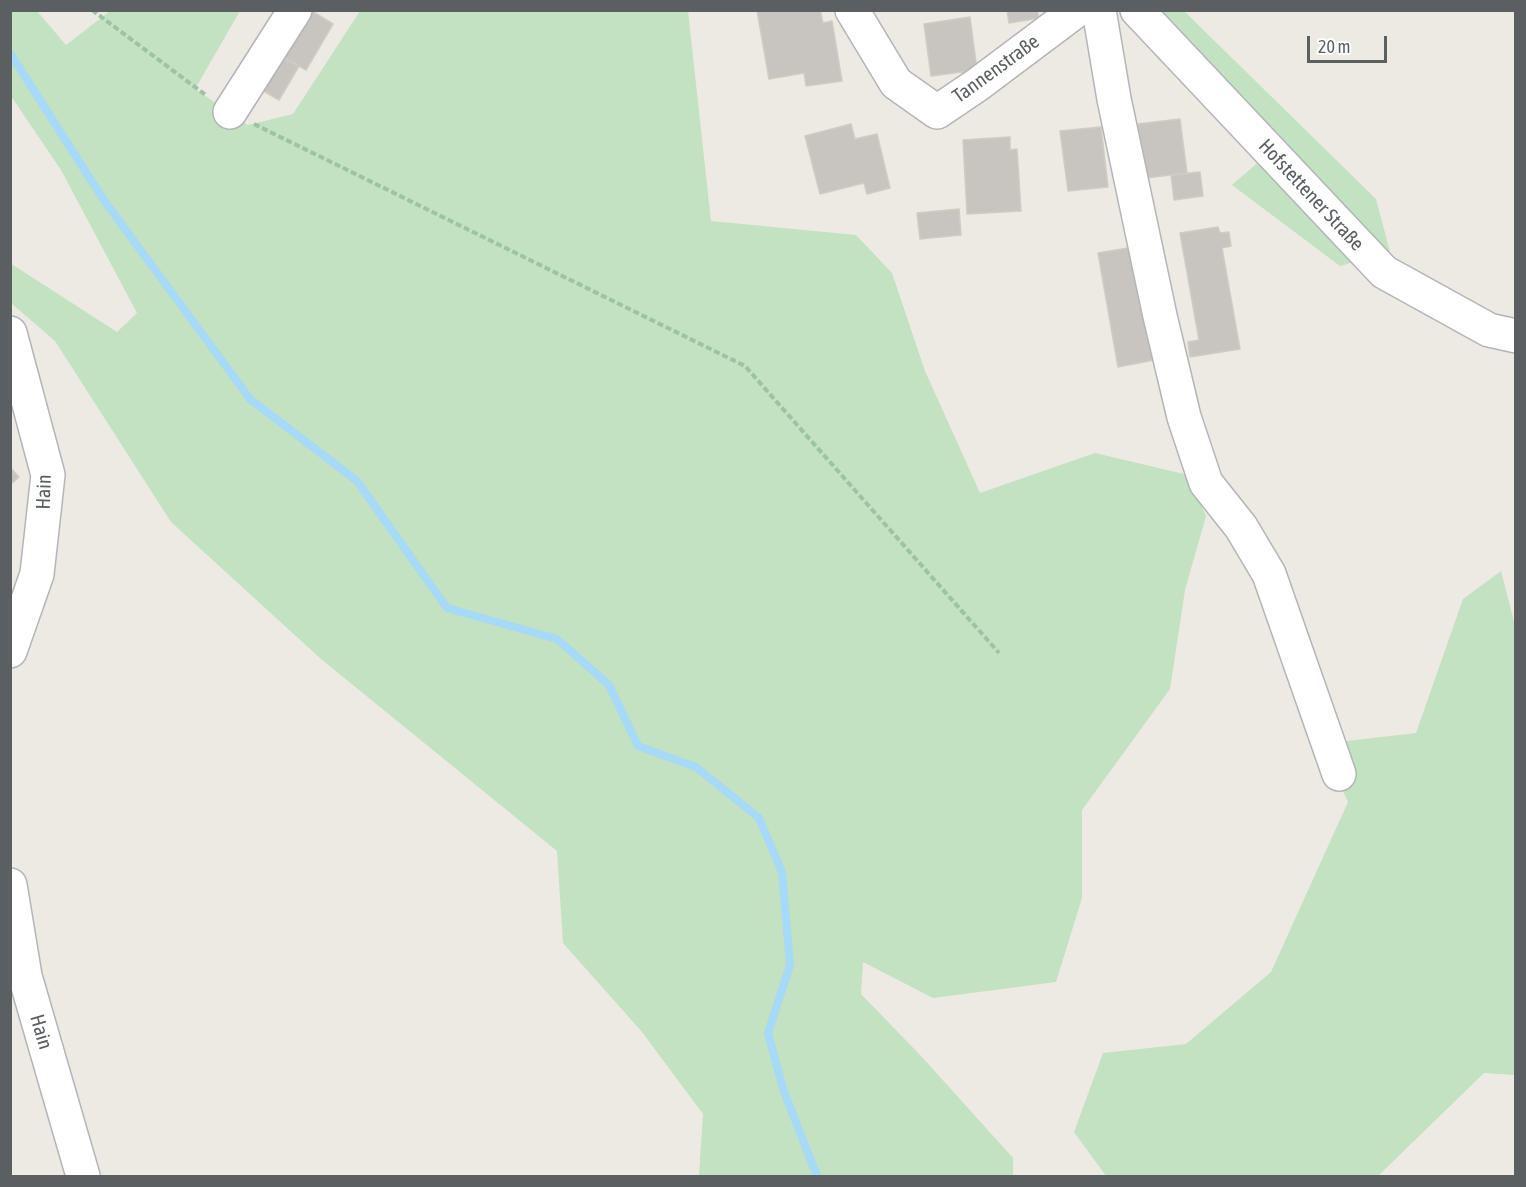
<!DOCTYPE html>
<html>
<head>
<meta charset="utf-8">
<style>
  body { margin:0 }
  #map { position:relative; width:1526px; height:1187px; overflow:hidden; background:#edeae3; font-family:"Asap Condensed",sans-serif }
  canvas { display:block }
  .frame { position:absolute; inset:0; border:12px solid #5b5f62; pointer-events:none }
  .scale { position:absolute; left:1307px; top:36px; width:80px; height:27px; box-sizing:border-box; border:3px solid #5b5f62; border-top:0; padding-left:8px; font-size:18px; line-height:21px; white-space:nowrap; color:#5b5f62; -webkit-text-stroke:4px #fff; paint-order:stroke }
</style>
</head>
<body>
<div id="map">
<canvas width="1526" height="1187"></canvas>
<div class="frame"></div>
<div class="scale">20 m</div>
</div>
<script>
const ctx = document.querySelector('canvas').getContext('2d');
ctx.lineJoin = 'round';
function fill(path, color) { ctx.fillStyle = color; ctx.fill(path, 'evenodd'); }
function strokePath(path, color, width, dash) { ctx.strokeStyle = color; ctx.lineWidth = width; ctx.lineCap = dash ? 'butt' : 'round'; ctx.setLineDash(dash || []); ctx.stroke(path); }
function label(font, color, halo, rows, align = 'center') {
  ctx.font = font + ' "Asap Condensed",sans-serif'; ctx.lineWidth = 6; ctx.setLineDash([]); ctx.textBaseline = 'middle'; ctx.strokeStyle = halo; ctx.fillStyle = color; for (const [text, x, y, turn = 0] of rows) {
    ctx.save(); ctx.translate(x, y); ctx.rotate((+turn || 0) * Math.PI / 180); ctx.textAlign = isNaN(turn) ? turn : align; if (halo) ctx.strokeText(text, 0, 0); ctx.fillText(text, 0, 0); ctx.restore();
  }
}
fill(new Path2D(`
  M11,11h26l29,34 44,-34h130l-45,78 53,36 45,-11 67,-103h328l23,210 145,14 36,38 33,98 55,122 115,-40 93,22 18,41 -21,74 -15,99 -88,121v88l-26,84 -123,16 -70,-36 -2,32 61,63 91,101v18h-314l4,-62 -61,-82 -79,-89 -6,-92 -236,-192 -150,-137 -116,-181 -44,-38 -1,-40 107,69 20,-19 -76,-143 -50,-74z
  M1147,11h37l192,188 14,53 -50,14 -108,-81 44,-38z
  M1501,571l15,58 -1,446 -31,-2 -106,103h-272l-32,-44 29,-79 83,-9 85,-72 77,-170 -27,-58 95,-11 47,-134z`), '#c2e2c1');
strokePath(new Path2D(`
  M10,53l93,146 147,200 107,82 90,127 110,31 52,46 29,61 58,21 63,51 23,54 8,93 -22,68 15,56 34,87`), '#a7d9f8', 8);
const building = new Path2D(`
  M310,10l23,14 -27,46 -30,-17z
  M757,10h63l3,13 9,-2 10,60 -36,5 -2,-13 -35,6z
  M1007,10h30l2,8 -30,5z
  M970,17l7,53 -46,6 -7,-52z
  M276,53l23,13 -20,34 -22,-13z
  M1180,119l7,54 -42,5 -7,-54z
  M851,124l4,15 22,-5 13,54 -23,6 -3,-11 -44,11 -15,-58z
  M1101,127l7,60 -40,4 -8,-60z
  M1010,137v13l7,-1 4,62 -54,3 -4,-74z
  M1200,172l3,24 -29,4 -3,-25z
  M959,209l2,26 -41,4 -3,-26z
  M1218,227l2,6 9,-1 2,14 -9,2 18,101 -50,8 -2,-15 11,-2 -19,-107z
  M1134,247l20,113 -36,7 -20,-114z
  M10,467l9,10 -9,8z`);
fill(building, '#c8c5c0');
strokePath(building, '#d1cbc2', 1.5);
const minor = new Path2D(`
  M852,10l44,73 41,29 40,-27 100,-75
  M1099,10l15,89 46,217 24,101 22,66 35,44 28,47 70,200
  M1137,10l247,262 105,58 27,6
  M230,112l65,-102
  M10,333l38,142 -11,99 -27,77
  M10,885l15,91 58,200`);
strokePath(minor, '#b3b5b9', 36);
strokePath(new Path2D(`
  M92,10l115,86
  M254,124l491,242 254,287`), '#9bc3a4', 4, [6, 3]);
strokePath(minor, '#fff', 33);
label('20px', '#5b5f62', '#fff', [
  ["Tannenstraße",996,69,-36],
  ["Hofstettener Straße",1311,195,47],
  ["Hain",44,492,-88],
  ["Hain",41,1032,74]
]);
</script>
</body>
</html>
